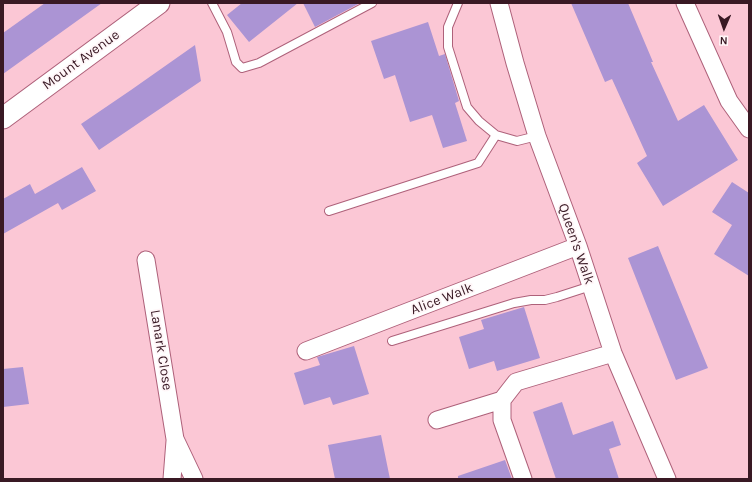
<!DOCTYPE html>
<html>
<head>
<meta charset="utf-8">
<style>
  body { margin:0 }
  #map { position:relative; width:752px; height:482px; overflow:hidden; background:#fbc7d5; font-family:Karla,sans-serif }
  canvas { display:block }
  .frame { position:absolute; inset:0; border:4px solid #391924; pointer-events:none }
  .north { position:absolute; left:704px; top:8px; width:40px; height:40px; -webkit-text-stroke:3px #fff6f8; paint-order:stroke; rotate:182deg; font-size:11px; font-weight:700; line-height:16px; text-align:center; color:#391924 }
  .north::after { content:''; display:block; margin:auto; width:14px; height:18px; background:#391924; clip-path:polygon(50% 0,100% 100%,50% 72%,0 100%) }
</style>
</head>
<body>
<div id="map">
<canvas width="752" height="482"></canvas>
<div class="frame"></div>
<div class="north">N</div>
</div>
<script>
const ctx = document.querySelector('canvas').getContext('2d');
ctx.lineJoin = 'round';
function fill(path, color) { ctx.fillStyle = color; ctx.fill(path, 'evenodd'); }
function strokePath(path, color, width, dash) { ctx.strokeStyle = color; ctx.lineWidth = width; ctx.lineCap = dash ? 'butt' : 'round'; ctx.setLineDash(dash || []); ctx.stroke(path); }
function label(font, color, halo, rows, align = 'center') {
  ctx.font = font + ' Karla,sans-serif'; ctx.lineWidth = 3.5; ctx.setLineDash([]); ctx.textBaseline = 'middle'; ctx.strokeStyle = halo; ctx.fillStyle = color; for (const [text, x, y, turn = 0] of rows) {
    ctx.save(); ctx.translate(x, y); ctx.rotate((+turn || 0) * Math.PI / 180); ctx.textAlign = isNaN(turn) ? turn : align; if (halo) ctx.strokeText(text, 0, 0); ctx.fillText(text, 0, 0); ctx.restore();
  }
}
fill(new Path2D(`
  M45,3h57l-99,71v-41z
  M242,3h56l-49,39 -22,-27z
  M303,3h57l-45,24z
  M571,3h57l25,59h-2l27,59 26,-16 34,55 -75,46 -26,-43 10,-7 -35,-77 -7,3z
  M428,22l11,34 6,-2 14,47 -4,2 12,38 -24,7 -11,-33 -22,7 -15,-47 -11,4 -13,-38z
  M195,45l6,36 -102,69 -18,-26 50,-34z
  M82,167l14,24 -34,19 -4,-7 -55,31v-35l27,-15 5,10z
  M732,182l17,11v83l-35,-22 18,-29 -20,-13z
  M658,246l50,122 -32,12 -48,-122z
  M524,307l16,51 -43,13 -3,-10 -25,8 -10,-32 25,-8 -3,-9z
  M354,346l15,48 -36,11 -3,-8 -26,8 -10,-32 26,-8 -3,-8z
  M23,367l6,37 -26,3v-38z
  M562,402l11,33 40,-14 8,24 -12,4 10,30h-63l-23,-67z
  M381,435l9,44h-55l-7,-34z
  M505,460l7,19h-54v-3z`), '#ab94d4');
const service = new Path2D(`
  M212,3l15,29 9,30 6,6 17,-5 113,-60
  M458,3l-10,24v20l19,60 12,14 17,14 21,6 20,-5
  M329,211l149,-48 18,-28
  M392,341l122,-38 17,-3h14l12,-3 34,-11`);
const minor = new Path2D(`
  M499,3l16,60 22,73 41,110 35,107 54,126
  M685,3l44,98 20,28
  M146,260l29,179 19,40
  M306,351l272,-105
  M437,420l65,-20
  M172,479l3,-38
  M523,479l-21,-59v-20l14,-18 97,-29`);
const tertiary = new Path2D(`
  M3,118l156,-115`);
strokePath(service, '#ae617a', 10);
strokePath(minor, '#ae617a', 19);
strokePath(tertiary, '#ae617a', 23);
strokePath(service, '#fff', 8);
strokePath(minor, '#fff', 17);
strokePath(tertiary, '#fff', 21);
label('14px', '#391924', '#fff6f8', [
  ["Mount Avenue",81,60,-36],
  ["Queen's Walk",576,244,71],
  ["Alice Walk",442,299,-21],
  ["Lanark Close",161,350,81]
]);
</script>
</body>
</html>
